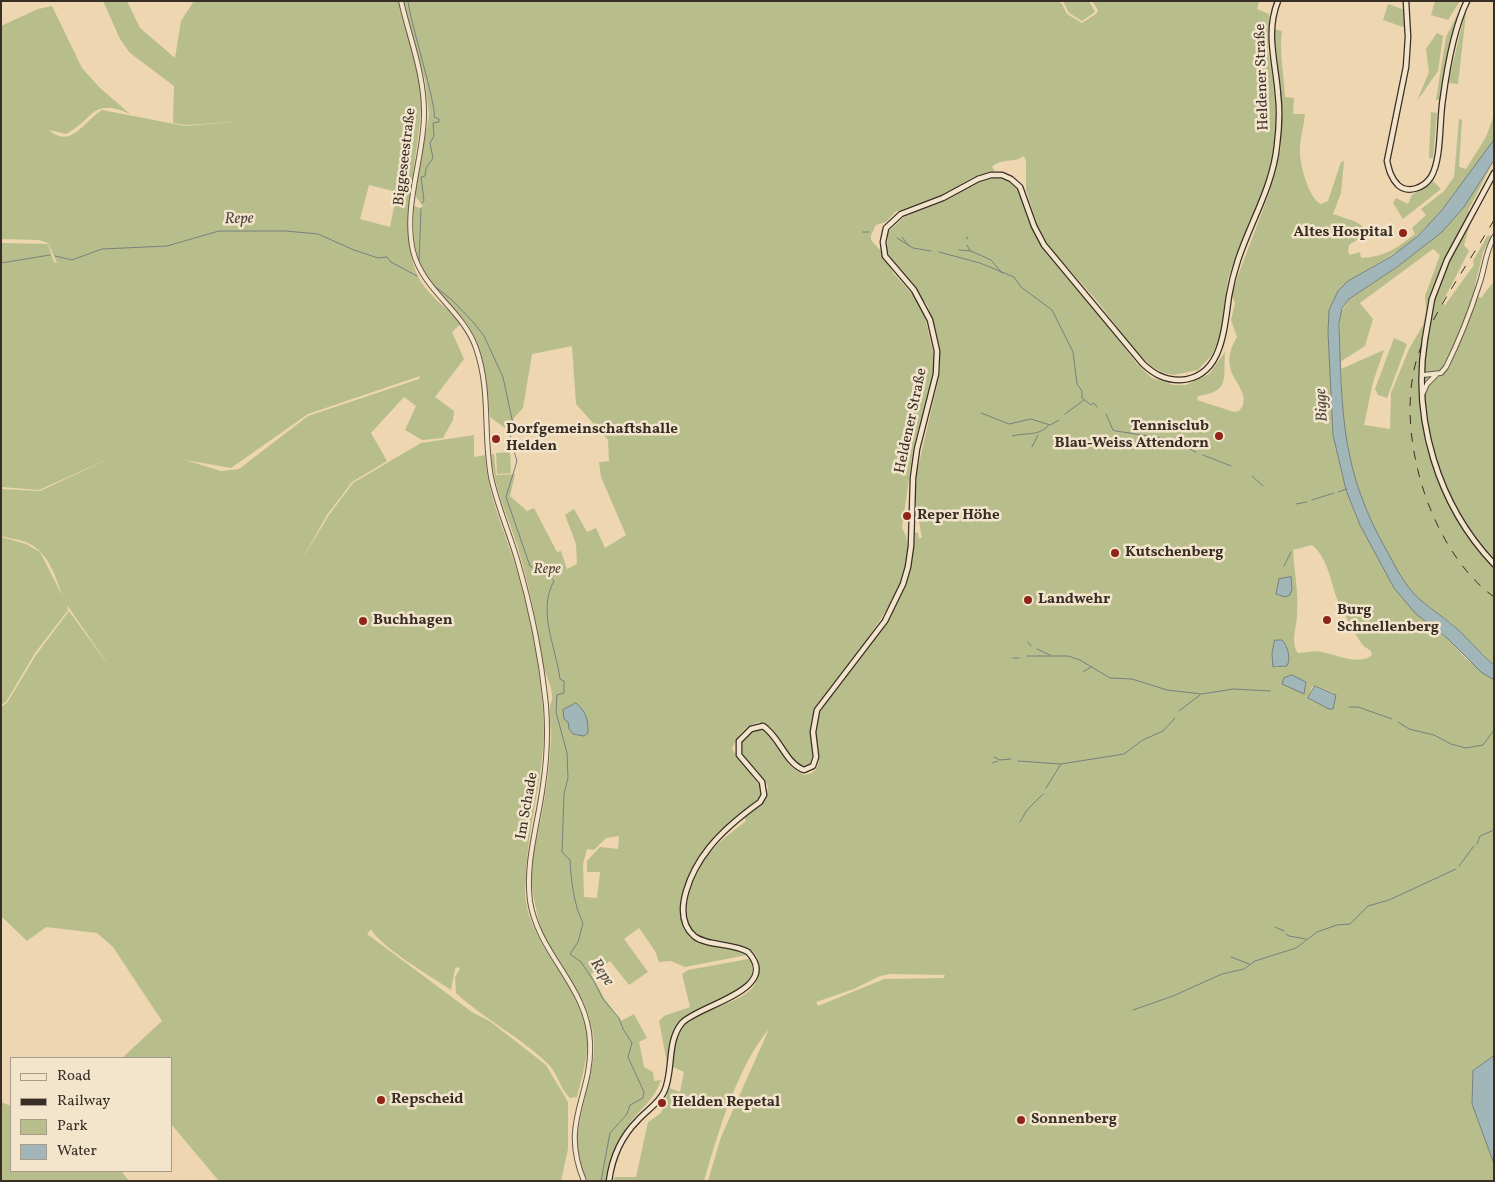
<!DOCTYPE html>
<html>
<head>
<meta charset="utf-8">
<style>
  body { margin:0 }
  #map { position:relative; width:1495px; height:1182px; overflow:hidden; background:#edd6b0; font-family:Vollkorn,serif }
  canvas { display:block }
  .frame { position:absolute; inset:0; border:2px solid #392e26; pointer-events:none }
  .legend { position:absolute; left:10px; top:1057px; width:162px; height:115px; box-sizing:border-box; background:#f3e4cc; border:1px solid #a99b8a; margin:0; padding:6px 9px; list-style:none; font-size:15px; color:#392e26 }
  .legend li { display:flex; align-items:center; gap:10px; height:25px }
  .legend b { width:25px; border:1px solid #a99b8a }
</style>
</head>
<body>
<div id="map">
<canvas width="1495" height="1182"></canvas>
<div class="frame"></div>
<ul class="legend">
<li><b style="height:6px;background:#f3e4cc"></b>Road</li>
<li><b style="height:6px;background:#392e26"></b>Railway</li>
<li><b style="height:14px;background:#b7be8c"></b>Park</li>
<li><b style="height:14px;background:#a0b6b8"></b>Water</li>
</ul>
</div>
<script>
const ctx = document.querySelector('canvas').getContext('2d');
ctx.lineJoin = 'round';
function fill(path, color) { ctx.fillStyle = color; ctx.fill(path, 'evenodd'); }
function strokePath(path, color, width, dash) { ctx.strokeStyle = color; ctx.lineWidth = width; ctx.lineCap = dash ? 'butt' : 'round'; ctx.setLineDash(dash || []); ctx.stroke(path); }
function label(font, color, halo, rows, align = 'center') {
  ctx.font = font + ' Vollkorn,serif'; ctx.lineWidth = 5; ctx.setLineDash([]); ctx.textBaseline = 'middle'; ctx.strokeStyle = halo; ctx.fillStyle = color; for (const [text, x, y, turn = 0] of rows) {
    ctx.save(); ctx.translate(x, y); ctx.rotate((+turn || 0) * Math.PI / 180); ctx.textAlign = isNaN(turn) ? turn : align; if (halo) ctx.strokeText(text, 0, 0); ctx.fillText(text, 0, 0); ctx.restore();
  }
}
fill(new Path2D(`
  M103,1h24l13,27 35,30 6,-37 13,-20h204c7,32 23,65 23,97 1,53 -30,143 3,188 10,13 24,24 36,35l1,3 -9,8 12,27 -29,38 19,14 -1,9 -10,18 -21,2 -17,-10 11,-24 -12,-9 -33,36 16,28 -35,21 -25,33 -26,46 28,-46 24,-32 68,-40 53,-8v22l11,-2c2,37 18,72 29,106 15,48 25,98 29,149 5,56 -15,109 -17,165 0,8 -2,18 0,26 6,45 46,73 58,114 8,27 0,56 -7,82l-7,1c-10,-9 -12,-24 -21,-33 -28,-28 -64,-45 -93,-72l-1,-16 5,-8 -3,-2 -2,2 -4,21c-19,-13 -71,-43 -80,-61l-4,5 105,78 19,10 55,43 22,37v47l-7,32h-342l-48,-57v-66h-49l40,-37 -49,-74 -16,-14 -51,-6 -19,14 -26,-25v-209l6,-4 29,-48 33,-44 43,59 -45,-65 1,5 -33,43 -29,49 -5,3v-168l25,7 14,8 23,45c-8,-21 -14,-44 -35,-54 -8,-4 -18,-4 -27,-7v-47l39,2 77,-36 -78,35 -38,-3v-244l47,1 6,18 3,1 -9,-20 -9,-3 -38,-1v-213l37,-17 14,-3 30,62 17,19 31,27c-39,-17 -35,5 -64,20l-17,-4c22,20 36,-10 53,-20l83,16 48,-4 -47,3 -13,-2 1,-37 -44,-33 -10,-14zM369,185l28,7 -7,35 -30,-8zM420,376l-1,3 -111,37 -69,53 -18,2 -36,-11 46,8 77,-54z
  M403,1h655l4,3 5,10 15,9 14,-9 2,-4 -6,-9h167l-2,8 12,5 -1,36 5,30 3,38 -3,41 -8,26 -37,93 -8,58 -8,19 -14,15 -24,5 -11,-2 -12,-7 -17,-16 -36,-48 -48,-54 -13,-24 -11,-34v-28l-2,-6c-11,8 -22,1 -32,11l3,4 -22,6 -30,18 -48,17 -9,10 -10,3 -5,10v5l9,10 14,24 20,22 10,17 10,43 -1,19 -20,75 -11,78c30,48 -63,143 -88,182 -5,16 3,44 -5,55l-6,1 -6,-2 -26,-36 -12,-6c-15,4 -21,13 -27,27l30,40 -1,7 -48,43 -9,11 -18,34 -5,22v14l9,18 8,4 36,6 13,7 -62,12 -14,-6 -12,1 -4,-11 -16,-23 -15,11 24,33 -19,13 -19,-24 -19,13 13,24 17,23 13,-7 13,24 -8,4 5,25 9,5 1,9 7,-1c-5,14 -12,22 -22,32 -17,18 -30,44 -33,69h-18c-29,-48 13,-98 5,-148 -7,-41 -28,-57 -46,-91 -7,-13 -10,-28 -13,-43 -7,-32 5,-66 10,-97 4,-21 6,-43 7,-64 0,-10 -2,-21 -1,-31 0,-3 3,-7 2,-11 0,-11 -7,-21 -9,-32 -6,-41 -14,-80 -26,-119 -10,-30 -23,-58 -26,-90l3,-1 2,21 19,-1 -5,22 17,15 7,-3 23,44 4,-1 6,18 10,-5 -1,-20 -11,-29 9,-6 13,23 9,-4 9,20 21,-13 -25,-58 -2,-15 10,-1 -1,-21 -32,-36 -4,-58 -40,8 -9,54 -9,10 -5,13 -19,-14c-3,-29 -4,-60 -18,-85 -11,-21 -31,-34 -44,-53 -15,-22 -15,-48 -14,-73l6,2 3,-2 -7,-9 -1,-7 14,-75 -4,-35zM619,836l-1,13 -18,-2 -13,14v11h13l-3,26 -13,-1 -1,-33 4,-15 7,1 12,-12z
  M1063,1h26l6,11 -13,9 -13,-8z
  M1435,1h25l-12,19 -17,-5z
  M1388,4l17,6 1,18 -23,-8z
  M1461,7l-21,93h-4l10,-63z
  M1465,13h1l-8,71 -10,-1z
  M1274,29l8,2c-3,21 2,44 3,66l9,1 -1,16h12c-1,12 -5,24 -5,36 -1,12 9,50 21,54l7,-3 13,-39 3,-1 -3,32 -8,21 21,7 17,10 -22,14 -1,7 2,3 10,-3 1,6c24,-1 36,-10 54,-24l-3,-6 14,-13 -5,-6 23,-18 10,-14 5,-58 3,1 -3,47 7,2 20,-32 8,-22v25l-29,41 -34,42 -26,24 -57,34 -10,10 -9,19 -1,22 5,103 13,55 14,35 34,63 40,42 14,9 18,20 28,21v376l-21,15 -1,33 22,60v17h-786l13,-44 48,-108c-32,38 -51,104 -65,152h-91l2,-4h21l12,-55 13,-9 8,-25 11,4 4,-20 -11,-5c1,-11 0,-23 5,-33 15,-33 74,-23 81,-61 7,-36 -47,-27 -63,-40 -23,-18 2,-68 18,-85 9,-10 21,-18 32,-27l-2,-4 22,-18 2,-13c-12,-20 -50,-39 -10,-58 16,4 22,23 30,35 4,5 11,9 16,12 22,-3 13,-22 12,-38 -2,-9 1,-18 4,-27 30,-43 71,-81 88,-132 5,-15 4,-30 6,-46l4,1 1,5h3l-7,-39 2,-27 23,-100v-24l-12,-42 -35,-44 -6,-11 1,-19 16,-15 41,-16 38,-21 9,-2 10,1 9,4 7,7 12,34 15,26 40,46 52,68 15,14 22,7h12l23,-11 16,-22c-2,25 6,40 -27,44l-1,4 37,12 5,-1c14,-15 -7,-30 -9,-44 -2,-11 1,-20 7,-30l-6,-17 4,-17 -3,-7 5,-18 33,-87 11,-44 1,-39zM1312,545c17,14 19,40 27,59 4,7 19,36 24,41 1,2 6,4 8,6l1,4c-12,11 -36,0 -50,-3 -7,-2 -16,1 -24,1 -8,-11 -1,-26 -1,-39 2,-20 -3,-43 -4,-64zM1277,639l10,7 2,13 -2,7 -12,2 -1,-24zM1317,686l17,7 -2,16 -24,-11 4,-11zM891,974l54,1 -1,3 -60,1 -66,27 -2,-4 38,-13 26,-13z
  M1437,33l6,3 -5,35 -21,30 12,-29 -3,-23z
  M1431,112l6,1 -4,45h-4z
  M1494,160l-26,51 5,3 -9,31 5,6 -27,52 3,2 29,-40 -1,-4 15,-26 3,2 -8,15 -10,42 8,4 13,-17v384l-44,-43 -33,-24 -17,-22 -28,-49 -9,-21 -14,-47 -6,-36 -2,-54 43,-19 -11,32 -9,43 26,4 1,-36 18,-44 14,-24 3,-13 -1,-16 15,-41 -7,-6 -73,54 13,16 -8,27 -25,16v-48l9,-15 48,-32 45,-35 22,-25z
  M1433,181l8,8 -38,30 -10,-16 3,-5 12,6 4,-9z
  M1394,338l13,6 -20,54 -9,-3 -3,-6z
  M510,452l1,21 -14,1 -1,-21z
  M748,959l4,2c11,33 -54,41 -71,60 -12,13 -7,32 -14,42l-8,-42 5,-5 26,-9 -8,-33 6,-4z
  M1,1102l10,4v65h110l8,10h-128z`), '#b7be8c');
const water = new Path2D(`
  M1494,140v20l-30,47 -22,25 -45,35 -48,32 -7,9 -3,15c3,92 2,148 49,230 7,13 13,25 22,36 11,14 26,22 40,34 16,12 28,29 44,42v15l-13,-8 -33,-33 -33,-26 -21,-25 -34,-63 -14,-35 -13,-55 -5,-103 1,-22 9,-19 10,-10 44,-25 26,-20 24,-26z
  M1291,577l1,12 -2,6 -5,2 -9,-3 3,-15z
  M1275,640h7c6,6 9,19 5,26l-14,1 -1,-13z
  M1292,675l14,7 -2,12 -22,-10 2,-6z
  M1315,686l21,9 -3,14h-4l-21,-11z
  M576,703c11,10 12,16 12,30l-4,3 -11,-2 -4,-5 -1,-7 -4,-3 -1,-9z
  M1494,1056v108l-22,-60 1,-33z`);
fill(water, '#a0b6b8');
strokePath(water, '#77807e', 1);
strokePath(new Path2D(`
  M408,1c1,17 30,109 26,116l5,2v3l-6,1 1,13 -4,7 3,15 -7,10 -1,8 -4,1 3,24 -2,2
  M863,232h6
  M902,237l7,9
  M897,238l16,10 18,3
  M967,239v-2
  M967,245l3,6
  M959,250l12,1 20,9 11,13
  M939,252l41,11 34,14 7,10 31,23 21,42 4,32 5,7v7l9,7 3,-2 3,4
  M55,256l17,4 30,-11 65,-3 52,-15h67l32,3 36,16 24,8 9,-1 4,5 26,14
  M419,261l2,-52
  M1,263l49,-8
  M432,284l20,16 21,22 11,14 19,41 10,47 -3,15 7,22 -11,36 24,69 10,8 9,2 5,5c-17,30 2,66 6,98l4,2v12l-7,2 -1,17 11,41 1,25 -4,16 -2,58 8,8c1,20 4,46 13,63l-5,19 -8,12 11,8 14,21 8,16 16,19 4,11 9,14 -4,14 16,35 -1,6 -13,7 -3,9 -17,19 -9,48
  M981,413l28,11 22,-5 19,6 9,-5
  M1065,414l19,-14
  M1106,414l7,16 3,1 53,8 27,13
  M1012,436c14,-4 25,1 36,-10
  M1032,447l6,-12
  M1203,455l28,11
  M1252,476l11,10
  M1338,492l9,-3
  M1312,500l22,-7
  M1296,504l11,-2
  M1284,566l7,-14
  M1028,642l3,4
  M1037,649l13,6
  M1027,656h41l12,4 30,18 22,1 35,11 35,4 31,-5 37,2
  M1013,658h6
  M1083,672l8,-5
  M1349,707h9l34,12
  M1179,711l21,-16
  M1398,722l11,7 25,6 17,9 15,4 17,-3 11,-15
  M994,757l6,3 11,-1
  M1018,761l42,3
  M992,763l6,-2
  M1046,788l15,-24 63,-10 19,-14 20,-9 12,-13
  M1020,822l7,-12 16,-16
  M1477,844l3,-8 14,-6
  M1459,866l15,-20
  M1275,927l9,4
  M1286,934l3,2 17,3
  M1231,957l18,7
  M1133,1010l40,-14 49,-22 22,-5 11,-8 41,-13 21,-16 20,-7 13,-1 18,-18 21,-6 67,-31`), '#77807e', 1);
const tertiary = new Path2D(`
  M401,1c9,39 24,75 23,115 -1,45 -21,90 -11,135 10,40 50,59 63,97 15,42 7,86 15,129 6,28 18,55 26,82 14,48 24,97 29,146 2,27 1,54 -3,80 -5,39 -18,77 -13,116 8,53 58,86 60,141 3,54 -31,79 -6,139
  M1423,375l18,-2 5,-6c13,-26 24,-54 33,-82 6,-17 6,-32 15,-48
  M1423,393l4,-9 9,-9`);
const secondary = new Path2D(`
  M1406,1l2,36 -2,30 -19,94c2,9 4,17 11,24 10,9 26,3 33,-8 11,-18 8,-57 12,-79 4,-30 11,-70 24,-97
  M1432,299l15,-39 47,-87
  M1425,339c-13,80 13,166 69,225
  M609,1181c3,-23 13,-45 29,-61 9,-10 20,-16 26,-28 10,-21 2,-50 18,-69 16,-18 101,-33 66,-71 -15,-9 -42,-6 -54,-16 -25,-22 -1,-68 15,-88 14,-18 33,-33 51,-46l4,-7 -2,-13 -23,-27v-14l12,-12 12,-3c17,11 22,37 41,44l9,-4 3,-9 -3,-25 4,-22 68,-89 18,-37 5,-17 3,-21 2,-68 4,-29 19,-75 1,-23 -7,-31 -16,-30 -29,-34 -2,-14 3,-14 15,-14 42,-16 35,-19 13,-4h11l9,4 9,8 14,39 10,19 99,119c11,10 21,16 37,16 43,-2 44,-52 49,-84 2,-12 5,-24 9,-36 13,-39 35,-74 39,-115 2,-16 3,-34 1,-50 -2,-32 -13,-62 0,-94`);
strokePath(tertiary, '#665848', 6);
strokePath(secondary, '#392e26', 7);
strokePath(tertiary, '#f3e4cc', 4);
strokePath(secondary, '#f3e4cc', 4.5);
strokePath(new Path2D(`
  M1494,220c-23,40 -60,90 -75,132 -27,76 10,198 75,245`), '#392e26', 1, [9, 9]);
const secondaryBridge = new Path2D(`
  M1425,339l7,-40`);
strokePath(secondaryBridge, '#392e26', 7, []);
strokePath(secondaryBridge, '#f3e4cc', 4.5);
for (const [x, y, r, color] of [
  [1403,233,5,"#8f2418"],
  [1219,436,5,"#8f2418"],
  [496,439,5,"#8f2418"],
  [907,516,5,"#8f2418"],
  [1115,553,5,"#8f2418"],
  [1028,600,5,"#8f2418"],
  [1327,620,5,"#8f2418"],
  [363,621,5,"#8f2418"],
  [381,1100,5,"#8f2418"],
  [662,1103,5,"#8f2418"],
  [1021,1120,5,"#8f2418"]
]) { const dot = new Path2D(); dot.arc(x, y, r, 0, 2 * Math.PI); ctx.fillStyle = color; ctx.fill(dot); strokePath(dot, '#f3e4cc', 2); }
label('15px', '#392e26', '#f3e4cc', [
  ["Heldener Straße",1263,77,-92],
  ["Biggeseestraße",406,157,-83],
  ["Heldener Straße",912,421,-78],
  ["Im Schade",528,806,-80]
]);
label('bold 15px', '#392e26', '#f3e4cc', [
  ["Altes Hospital",1393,233,"right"],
  ["Tennisclub",1209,427,"right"],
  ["Blau-Weiss Attendorn",1209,444,"right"],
  ["Dorfgemeinschaftshalle",506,430],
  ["Helden",506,447],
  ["Reper Höhe",917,516],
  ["Kutschenberg",1125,553],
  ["Landwehr",1038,600],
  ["Burg",1337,611],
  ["Schnellenberg",1337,628],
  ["Buchhagen",373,621],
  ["Repscheid",391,1100],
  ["Helden Repetal",672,1103],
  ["Sonnenberg",1031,1120]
], 'left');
label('italic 15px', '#524b3a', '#f3e4cc', [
  ["Repe",547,570]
]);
label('italic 16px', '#4e4943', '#f3e4cc', [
  ["Repe",239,220,-1],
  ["Bigge",1323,405,-93],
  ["Repe",601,973,56]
]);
</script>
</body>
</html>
